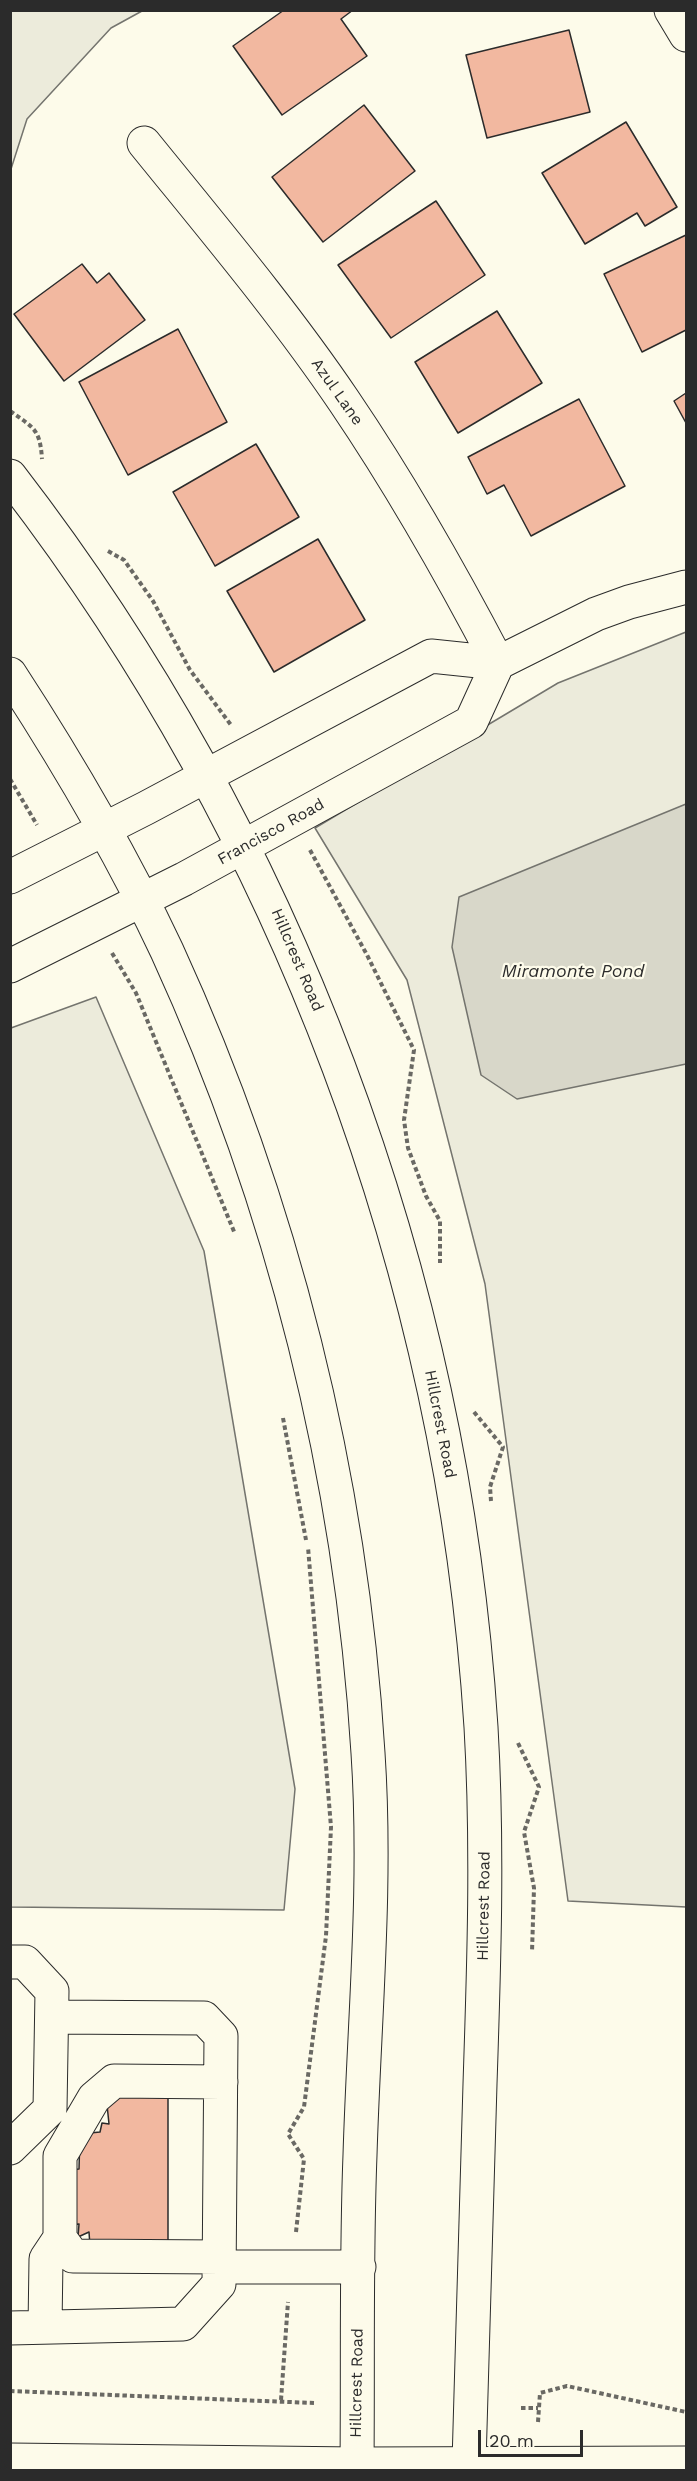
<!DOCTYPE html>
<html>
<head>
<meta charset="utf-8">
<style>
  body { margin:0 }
  #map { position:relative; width:697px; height:2481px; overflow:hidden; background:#fdfbea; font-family:"Work Sans",sans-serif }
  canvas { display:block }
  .frame { position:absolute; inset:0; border:12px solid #2b2b2b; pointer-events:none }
  .scale { position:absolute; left:478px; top:2430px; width:105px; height:27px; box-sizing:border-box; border:3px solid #2b2b2b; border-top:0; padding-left:8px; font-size:18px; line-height:21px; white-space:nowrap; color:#2b2b2b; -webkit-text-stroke:4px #fdfbea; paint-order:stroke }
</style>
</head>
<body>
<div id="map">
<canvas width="697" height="2481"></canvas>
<div class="frame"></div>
<div class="scale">20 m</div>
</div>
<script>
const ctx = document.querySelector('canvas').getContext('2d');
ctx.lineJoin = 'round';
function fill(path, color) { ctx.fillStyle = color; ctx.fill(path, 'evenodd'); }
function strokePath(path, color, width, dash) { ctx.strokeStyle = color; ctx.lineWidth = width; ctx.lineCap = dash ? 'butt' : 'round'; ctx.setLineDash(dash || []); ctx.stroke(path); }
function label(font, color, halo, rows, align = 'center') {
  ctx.font = font + ' "Work Sans",sans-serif'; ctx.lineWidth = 4.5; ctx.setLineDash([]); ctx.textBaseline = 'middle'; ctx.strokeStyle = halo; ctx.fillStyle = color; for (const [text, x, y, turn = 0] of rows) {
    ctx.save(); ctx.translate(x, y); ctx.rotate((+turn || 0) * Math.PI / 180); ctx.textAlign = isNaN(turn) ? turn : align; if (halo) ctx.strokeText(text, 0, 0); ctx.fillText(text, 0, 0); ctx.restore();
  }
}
const green = new Path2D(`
  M11,10l131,1 -31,17 -84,91 -16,50z
  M686,632v1275l-118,-6 -83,-617 -78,-304 -92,-152 243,-145z
  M96,997l108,254 91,538 -11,121 -273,-3v-879z`);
fill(green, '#ecebdb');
strokePath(green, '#74746e', 1.5);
const water = new Path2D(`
  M686,804v260l-169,35 -36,-24 -29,-128 7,-50z`);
fill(water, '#d8d7c9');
strokePath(water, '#74746e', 1.5);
const building = new Path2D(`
  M284,10h69l-12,9 26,37 -85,59 -49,-69z
  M569,30l21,82 -103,26 -21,-83z
  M364,105l51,66 -92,71 -51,-65z
  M626,122l51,85 -32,19 -8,-13 -52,31 -43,-71z
  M436,201l49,74 -94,63 -53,-73z
  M686,235v95l-44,22 -38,-78z
  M82,264l15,19 12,-10 36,47 -81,61 -50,-67z
  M497,311l45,72 -84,50 -43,-71z
  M178,329l49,93 -99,53 -49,-93z
  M686,393v30l-12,-22z
  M579,399l46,87 -94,50 -27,-51 -17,9 -19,-37z
  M256,444l43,73 -84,49 -42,-74z
  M318,539l47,81 -91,52 -47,-81z
  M106,2095l62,3v152l-78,-4 -1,-14 -11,5 1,-13 -13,1 -2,-55 15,-1 1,-35 20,-2 2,-9 7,1z`);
fill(building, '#f2b8a0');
strokePath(building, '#2b2b2b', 1.5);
const minor = new Path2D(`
  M671,10l15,25
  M144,143c68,84 139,168 200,258 57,84 107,172 154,262
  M10,476c277,359 442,798 471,1251 7,119 3,238 -1,357 -3,126 -7,252 -11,379
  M10,674c58,89 112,181 157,277 116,253 184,525 201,802 9,134 -4,268 -8,402 -4,103 -2,206 -3,309
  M10,877l136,-69 285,-152 67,7 98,-49 33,-12 57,-15
  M10,966l174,-87 287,-157 27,-59
  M10,1962h15l27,29 -2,118 -40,39
  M60,2238l13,18 147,1
  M219,2267h140
  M45,2327l1,-68 14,-21v-82l34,-58 20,-17 107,1
  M10,2328l173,-4 36,-40 2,-248 -17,-18 -152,-1`);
const major = new Path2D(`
  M10,2460l347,4 329,-1`);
strokePath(minor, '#2b2b2b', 35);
strokePath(major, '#2b2b2b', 35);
strokePath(new Path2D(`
  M10,411c24,17 30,18 32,48
  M108,551l16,9 29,41 37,69 41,55
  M10,779l27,46
  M310,850l57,105 47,95 -10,70 4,28 18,48 14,25v42
  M112,953l24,40 99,241
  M474,1412l29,35 -13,40 1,14
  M283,1418l23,122
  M518,1743l21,44 -15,45 10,56 -2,64
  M296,2232l8,-73 -16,-25 16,-27 22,-171 5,-109 -23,-280
  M10,2391l304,12
  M281,2400l7,-98
  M521,2408h17
  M538,2422l2,-29 27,-7 119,26`), '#6a6964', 4, [4.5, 3]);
strokePath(minor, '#fdfbea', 33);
strokePath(major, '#fdfbea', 33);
label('16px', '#2b2b2b', '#fdfbea', [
  ["Azul Lane",337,392,55],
  ["Francisco Road",271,832,-29],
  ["Hillcrest Road",297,960,67],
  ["Hillcrest Road",440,1424,79],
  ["Hillcrest Road",484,1906,-89],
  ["Hillcrest Road",357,2383,-89]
]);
label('italic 18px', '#2b2b2b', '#fdfbea', [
  ["Miramonte Pond",573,972]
]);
</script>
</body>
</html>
